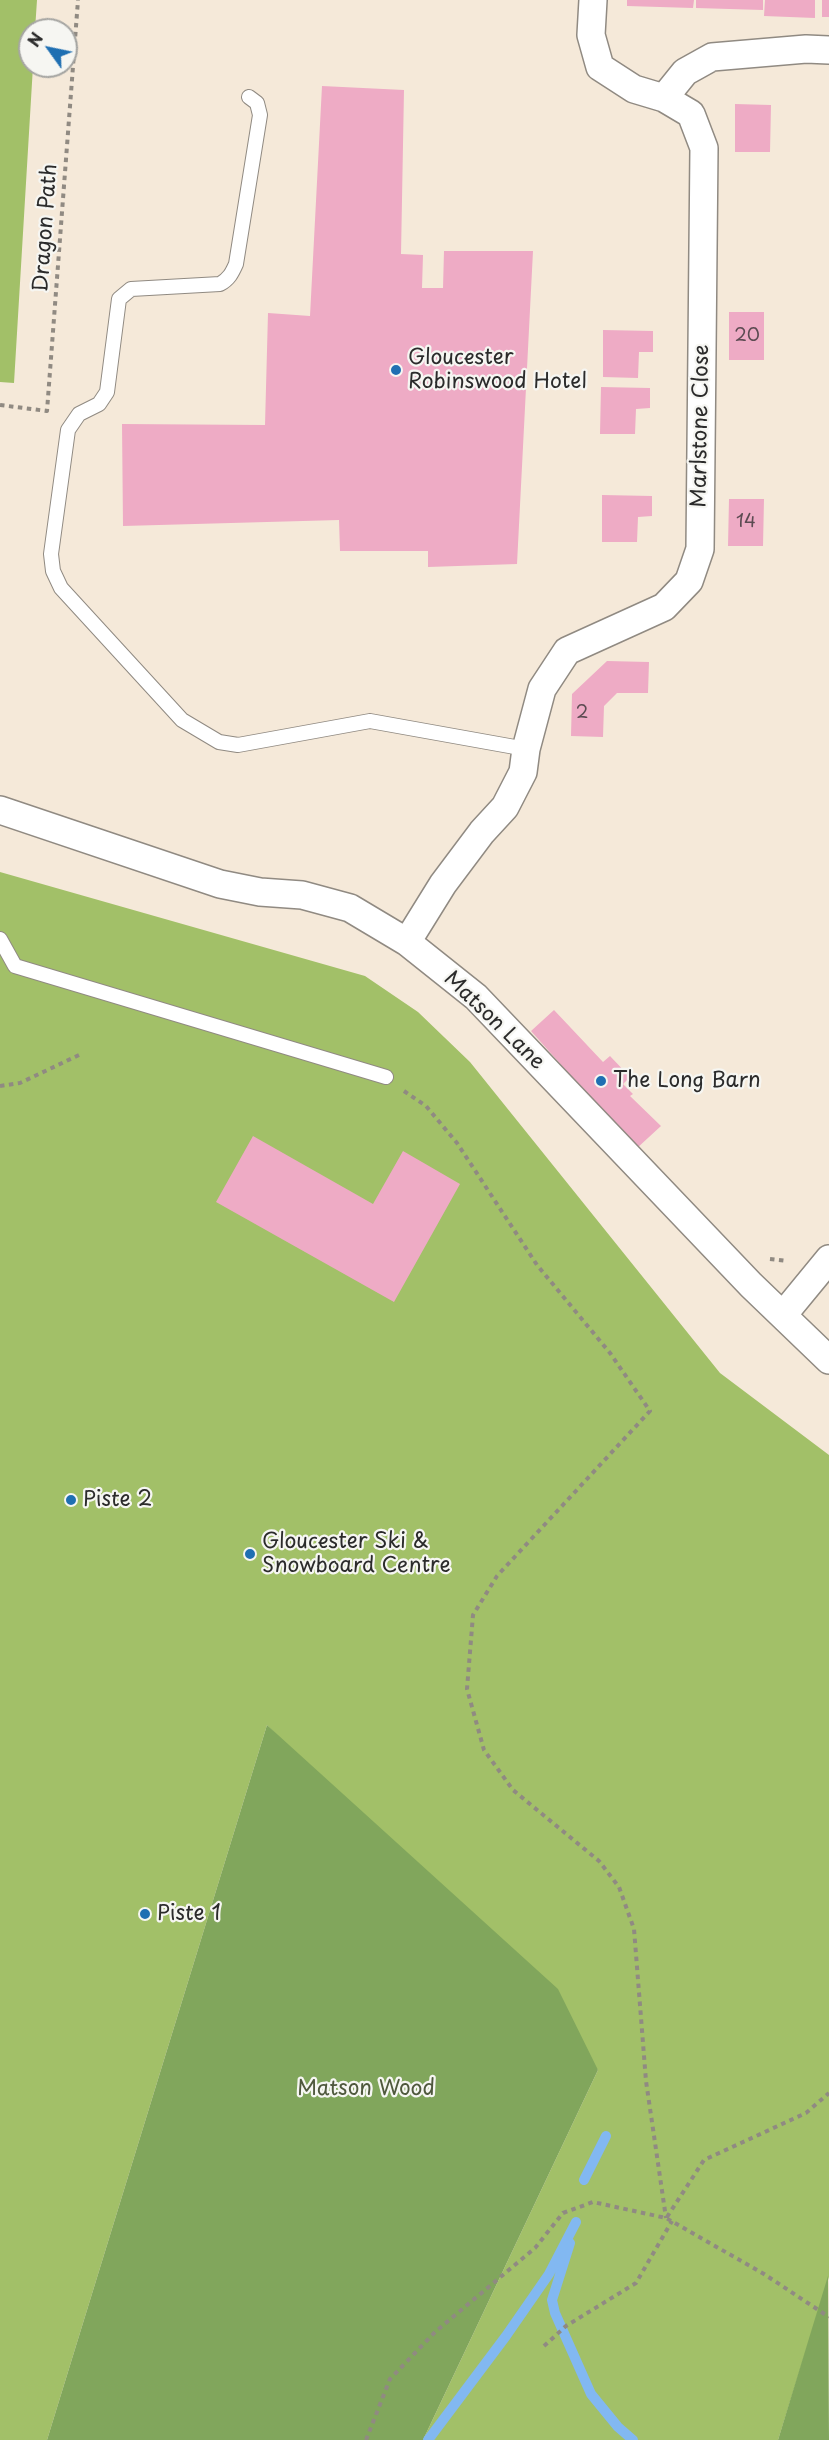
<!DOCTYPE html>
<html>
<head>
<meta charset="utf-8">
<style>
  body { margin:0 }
  #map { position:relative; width:829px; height:2440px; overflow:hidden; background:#f5e9d9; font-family:"Playpen Sans",sans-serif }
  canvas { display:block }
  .north { position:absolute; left:18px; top:18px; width:60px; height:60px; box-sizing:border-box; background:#f6f6f2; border:2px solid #a5a5a2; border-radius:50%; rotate:303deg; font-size:16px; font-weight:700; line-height:24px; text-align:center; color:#2b2b2b }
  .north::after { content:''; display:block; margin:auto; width:21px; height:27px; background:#1f6fb2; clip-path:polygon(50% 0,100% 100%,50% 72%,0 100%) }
</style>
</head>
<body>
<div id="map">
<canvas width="829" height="2440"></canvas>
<div class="north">N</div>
</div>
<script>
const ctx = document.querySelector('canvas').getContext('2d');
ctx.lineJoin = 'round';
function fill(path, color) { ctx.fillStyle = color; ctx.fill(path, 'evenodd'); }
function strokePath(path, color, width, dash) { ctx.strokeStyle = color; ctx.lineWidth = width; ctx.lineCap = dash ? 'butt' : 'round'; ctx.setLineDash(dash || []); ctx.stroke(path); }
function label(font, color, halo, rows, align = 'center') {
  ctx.font = font + ' "Playpen Sans",sans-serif'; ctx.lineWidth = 4.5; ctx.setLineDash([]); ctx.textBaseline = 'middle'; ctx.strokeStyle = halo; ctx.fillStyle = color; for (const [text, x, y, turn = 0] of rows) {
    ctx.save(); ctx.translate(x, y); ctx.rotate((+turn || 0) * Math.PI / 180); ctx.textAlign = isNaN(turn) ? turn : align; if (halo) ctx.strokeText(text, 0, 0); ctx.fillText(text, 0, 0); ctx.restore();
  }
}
fill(new Path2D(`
  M0,0h37l-2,30h-5v36h3l-19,317 -14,-1z
  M0,872l365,104 53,36 52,50 250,311 109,82v822l-51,163h-355l175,-370 -331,-345 -220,715h-47z`), '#a2c068');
fill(new Path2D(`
  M267,1725l291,264 40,81 -175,370h-376z
  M828,2276l1,164h-51z`), '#81a65c');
strokePath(new Path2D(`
  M584,2180l22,-44
  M570,2243l-18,57 3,13 36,81 27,33 15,13
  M428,2440l78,-104 43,-62 27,-52`), '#82b8f1', 10);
fill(new Path2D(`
  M627,0h67l-1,8 -66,-2z
  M696,0h67v10l-67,-2z
  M765,0h50v18l-51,-2z
  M822,0h7v17h-7z
  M322,86l82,4 -3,164 22,1 -1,33h21l1,-37h89l-16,313 -89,3v-16h-88l-1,-31 -216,6 -1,-102 143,1 3,-112 42,3z
  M735,104l36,1 -1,47h-35z
  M729,312h35v48h-35z
  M603,330l50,1v21h-14l-1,26 -35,-1z
  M601,387l49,1v20l-14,1 -1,25h-35z
  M602,495l50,1v20l-14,1 -1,25h-35z
  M729,499h35l-1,47h-35z
  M607,661l42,1 -1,31h-31l-13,13 -1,31 -32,-1 1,-42z
  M554,1010l49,52 7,-6 20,21 -7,7 10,10 -3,2 31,30 -25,23 -105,-118z
  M253,1136l120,68 30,-53 57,33 -66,118 -178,-100z`), '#eeabc5');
const service = new Path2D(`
  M249,97l8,6 3,12 -24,149c-4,9 -7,15 -16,20l-89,5 -12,10 -12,93 -8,12 -20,10 -11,16 -17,124 2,17 8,17 121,132 37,22 19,3 132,-24 156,28
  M0,939l15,27 371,111`);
const minor = new Path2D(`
  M664,98l21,-26 27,-15 94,-8 23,1
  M0,810l220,74 40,8 42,3 48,13 57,34 69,55 275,288 78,75
  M407,942l36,-58 39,-52 23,-25 18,-35 3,-23 16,-60 25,-38 97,-44 25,-26 11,-32 4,-401 -13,-34 -27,-16 -30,-9 -34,-22 -9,-32 2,-35
  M783,1315l46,-56`);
strokePath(service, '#908a82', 16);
strokePath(minor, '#908a82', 30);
strokePath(new Path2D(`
  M0,405l47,6 31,-411
  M0,1086l20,-3 59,-28
  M404,1091l22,15 31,37 80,122 73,88 40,58 -153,165 -24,39 -6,74 17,61 29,40 86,71 20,26 15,42 12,152 20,137
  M770,1259l17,2
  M667,2217l37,-57 102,-47 23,-20
  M544,2346l22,-20 70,-43 36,-62
  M366,2440l24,-61 45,-47 100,-84 28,-35 30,-11 73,16 98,56 65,43`), '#908a82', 4, [4.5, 4.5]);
strokePath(service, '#fff', 14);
strokePath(minor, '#fff', 27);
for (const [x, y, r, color] of [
  [396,370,6,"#1f6fb2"],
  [601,1081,6,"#1f6fb2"],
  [71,1500,6,"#1f6fb2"],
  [250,1554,6,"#1f6fb2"],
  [145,1914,6,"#1f6fb2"]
]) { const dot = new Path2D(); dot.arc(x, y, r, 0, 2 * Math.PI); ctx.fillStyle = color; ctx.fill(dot); strokePath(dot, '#f6f6f2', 2); }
label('18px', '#5c4b52', null, [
  ["20",747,336],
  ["14",746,522],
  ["2",582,713]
]);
label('21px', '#2b2b2b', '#f6f6f2', [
  ["Dragon Path",46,228,-86],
  ["Marlstone Close",701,426,-89],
  ["Matson Lane",494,1021,44]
]);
label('21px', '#2b2b2b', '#f6f6f2', [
  ["Gloucester",408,358],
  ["Robinswood Hotel",408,382],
  ["The Long Barn",613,1081],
  ["Piste 2",83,1500],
  ["Gloucester Ski &",262,1542],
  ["Snowboard Centre",262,1566],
  ["Piste 1",157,1914]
], 'left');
label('21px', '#4f583d', '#f6f6f2', [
  ["Matson Wood",366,2089]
]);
</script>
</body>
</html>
